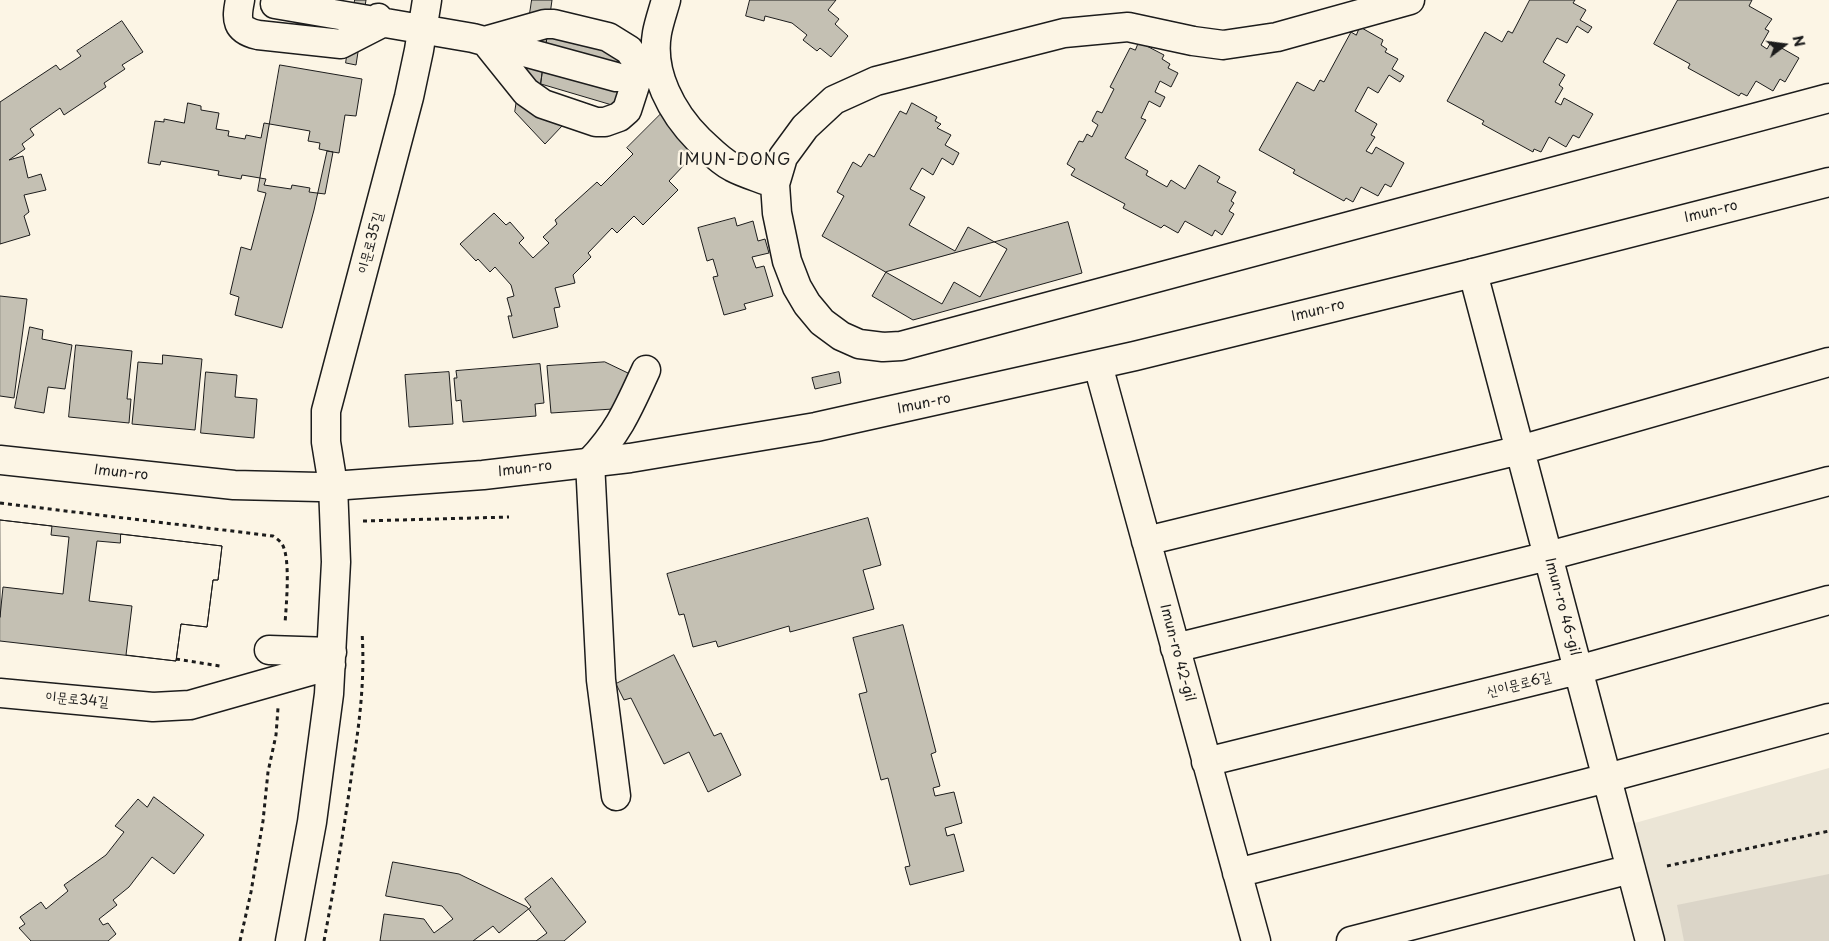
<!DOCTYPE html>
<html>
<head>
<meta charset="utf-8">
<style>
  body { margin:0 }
  #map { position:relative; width:1829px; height:941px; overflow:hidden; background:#fcf5e5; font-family:"Playpen Sans",sans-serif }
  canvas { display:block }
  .north { position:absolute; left:1759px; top:20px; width:50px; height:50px; -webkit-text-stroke:4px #fcf5e5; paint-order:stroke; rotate:75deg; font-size:14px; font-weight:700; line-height:20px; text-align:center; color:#1c1c1c }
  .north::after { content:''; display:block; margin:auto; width:18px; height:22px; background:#1c1c1c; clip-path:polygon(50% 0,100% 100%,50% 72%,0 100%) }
</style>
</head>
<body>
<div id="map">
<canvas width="1829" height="941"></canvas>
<div class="north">N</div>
</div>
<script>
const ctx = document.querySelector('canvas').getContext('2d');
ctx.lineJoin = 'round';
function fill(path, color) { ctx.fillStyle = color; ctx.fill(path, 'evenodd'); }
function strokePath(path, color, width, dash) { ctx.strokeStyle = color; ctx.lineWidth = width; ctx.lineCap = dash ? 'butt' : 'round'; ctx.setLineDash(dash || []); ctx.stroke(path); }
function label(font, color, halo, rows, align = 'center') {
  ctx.font = font + ' "Playpen Sans","Poor Story",sans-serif'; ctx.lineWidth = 5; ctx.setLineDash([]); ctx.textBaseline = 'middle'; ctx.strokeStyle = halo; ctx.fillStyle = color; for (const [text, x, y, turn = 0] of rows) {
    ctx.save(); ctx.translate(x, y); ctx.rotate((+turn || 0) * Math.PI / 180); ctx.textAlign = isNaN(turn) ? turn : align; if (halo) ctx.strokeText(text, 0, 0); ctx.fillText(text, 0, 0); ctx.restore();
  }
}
fill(new Path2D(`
  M1829,768v173h-164l-30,-118z`), '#ebe5d6');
fill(new Path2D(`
  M1829,874v67h-145l-7,-36z`), '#dbd5c8');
const building = new Path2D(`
  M355,0h11l-10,65 -10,-2z
  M532,0h20l-14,103 24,23 -17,18 -30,-32z
  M750,0h86l-8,10 11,9 -4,5 13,12 -17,21 -11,-9 -3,3 -14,-11 4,-5 -15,-12 -27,-7 -1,5 -18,-5z
  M1530,0h45l-2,3 13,7 -6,10 12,7 -4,6 -11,-7 -10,17 -10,-5 -14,24 22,13 -6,10 4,3 -8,14 6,3 3,-7 29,16 -14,24 -6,-3 -7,12 -17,-10 -8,15 -7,-3 -1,3 -51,-28 2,-3 -37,-20 38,-69 17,10 6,-11 4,2z
  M1678,0h74l-3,6 23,13 -7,10 4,2 -8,14 6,4 4,-7 28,16 -14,24 -5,-3 -7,12 -17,-10 -9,15 -6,-3 -2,3 -51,-28 2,-4 -36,-20z
  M122,21l21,31 -21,13 3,4 -21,14 2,4 -42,28 -4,-7 -30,21 4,6 -12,9 3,5 -16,11 14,-4 5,22 13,-4 5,16 -22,5 5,17 -5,4 6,19 -30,9v-142l56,-37 4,5 21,-14 -4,-5z
  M1360,27l23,13 -2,5 6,4 -2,3 13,7 -6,10 12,7 -4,6 -11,-7 -11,18 -10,-6 -13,24 22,13 -6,11 4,2 -9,14 6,3 4,-7 28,16 -13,24 -6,-3 -7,12 -17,-9 -8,15 -7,-4 -2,3 -51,-28 2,-3 -36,-20 38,-68 17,9 6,-11 4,2 27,-50 5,3z
  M548,32l75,21 -1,45 -10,7 -71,-21z
  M1139,42l25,13 -2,4 8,5 -2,4 10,5 -7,14 -11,-6 -5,11 10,5 -5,10 -11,-6 -8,17 5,2 -21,38 23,13 -2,4 21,12 4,-7 14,9 14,-24 21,12 -3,5 19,10 -5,9 3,2 -5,8 5,3 -12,21 -7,-5 -3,6 -27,-15 -7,12 -14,-8 -3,3 -38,-20 2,-4 -54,-29 4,-6 -8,-5 12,-23 4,1 4,-8 5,3 6,-12 -6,-4 5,-10 5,2 12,-24 -4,-2 20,-39 5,2z
  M280,65l82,14 -6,37 -11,-1 -6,38 -12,-2 -13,59 -32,118 -47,-13 4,-18 -9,-3 11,-47 10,3 15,-57 -8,-2z
  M188,103l13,3v4l18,3 -3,16 13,2 -1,5 17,3 1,-4 15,3 3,-15 46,8 -2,10 12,2 -1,6 14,3 -8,42 -16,-2 1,-4 -18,-3 -1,4 -27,-4 2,-6 -24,-4 -1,4 -23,-4 1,-4 -58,-10 -1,4 -12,-2 7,-42 9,1v-3l20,4z
  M912,103l25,14 -2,4 6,3 -4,4 14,7 -6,10 14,8 -6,12 -11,-7 -9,17 -11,-7 -12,21 15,8 -16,28 46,26 13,-24 39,22 -27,48 -26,-15 -12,22 -120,-68 22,-40 -7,-4 16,-30 8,5 8,-13 5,3 26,-46 6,3z
  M663,112l35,34 -16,17 2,2 -15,16 9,9 -35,35 -9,-9 -17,17 -5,-5 -24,25 3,4 -18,18 2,8 -20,5 5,19 -6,1 4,19 -45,11 -5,-22h4l-5,-18 7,-2 -3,-11 -16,-18 -5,5 -12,-13 -2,2 -16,-17 34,-31 12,12 4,-3 14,16 -5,5 14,15 16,-15 -6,-6 14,-13 -2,-4 42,-38 4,4 32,-32 -6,-6z
  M735,218l2,8 16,-5 5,20 7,-2 4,14 -17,4 4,11 8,-2 9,30 -29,8 2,5 -22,6 -11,-38 5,-1 -5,-17 -6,2 -9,-33z
  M1068,222l14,51 -169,47 -41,-24 14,-24z
  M0,296l27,3 -13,99 -14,-2z
  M30,327l13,3 -1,9 30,6 -7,44 -17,-2 -4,26 -29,-5z
  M76,345l56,6 -5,48h4l-2,24 -60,-6z
  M163,355l39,4 -7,71 -63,-6 6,-62 24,2z
  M605,362l25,12 -17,35 -62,4 -4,-47z
  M540,364l4,39 -9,1 1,12 -73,6 -2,-22 -5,1 -2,-23h3l-1,-7z
  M206,372l31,3 -2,22 22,2 -3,39 -53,-5z
  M449,372l4,52 -44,3 -4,-52z
  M839,372l2,11 -26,6 -3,-11z
  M868,518l13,47 -18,5 11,39 -84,23 -1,-6 -71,21 -2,-6 -23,6 -9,-33 -5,1 -12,-41z
  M0,520l52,6 -1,9 18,2 -6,57 -60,-7 -3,30z
  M0,520l222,26 -4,34h-5l-6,47 -26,-3 -5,37 -176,-20z
  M121,534l101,12 -4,34h-5l-6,47 -26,-3 -5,37 -50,-6 6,-49 -43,-5 8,-60 23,2z
  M903,625l33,127 -5,2 9,32 -7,2 2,8 19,-4 8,31 -17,5 2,8 7,-2 10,37 -54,14 -5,-18 5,-1 -22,-88 -7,2 -22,-86 8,-2 -14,-54z
  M674,655l40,81 7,-3 20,42 -33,17 -19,-40 -25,12 -33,-66 -7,2 -8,-16z
  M154,797l50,38 -30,39 -22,-17 -23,30 -16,13 4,5 -18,14 4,6 5,-2 8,11 -8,7h-77l-12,-13 6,-4 -5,-7 21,-15 5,7 22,-18 -4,-6 42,-30 18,-23 -9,-6 23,-27 9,8z
  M393,862l66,12 68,33 20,26 -11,8h-156l4,-27 40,5 10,14 19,-14 -11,-13 -56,-10z
  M552,878l34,44 -22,19h-91l20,-15 6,7 32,-26 -6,-8z`);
fill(building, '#c4c0b3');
strokePath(building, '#1c1c1c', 1);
const minor = new Path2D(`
  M240,0c-4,20 -4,30 18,35l83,9 41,-21 -4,-5
  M666,0c-3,11 -7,22 -9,33 -7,40 15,80 42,107 10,9 21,21 33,27 13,7 29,11 43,17
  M1410,0l-133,37 -54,8 -30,-4 -65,-14 -64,6 -188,48 -42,19 -29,27 -22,30 -8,27 2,29 10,48 10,26 10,17 15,18 19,14 18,8 24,3 18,-1 928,-248
  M275,4l198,34 143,39
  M545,24h9l54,13 21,13 6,9 3,9v8l-11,34 -8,7 -14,5h-9l-53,-18 -17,-12 -41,-51z
  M1473,273l177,668
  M1098,365l158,576
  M1146,541l374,-91 309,-88
  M1175,648l373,-92 281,-75
  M269,650l63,2
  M0,693l153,14 37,-2 141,-40
  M1206,762l372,-92 251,-70
  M616,796l-15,-116 -11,-218c29,-30 39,-55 56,-92
  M1237,873l370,-95 222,-60
  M290,941l22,-119 17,-128 7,-132 -3,-77 -7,-43v-31l83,-314 10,-47 8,-50
  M1351,941l280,-72`);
const major = new Path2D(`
  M0,460l234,25 85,2 164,-12 147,-17 186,-31 319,-71 338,-83 356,-91`);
strokePath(minor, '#1c1c1c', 31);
strokePath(major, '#1c1c1c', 31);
strokePath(new Path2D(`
  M0,503l273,33c3,2 7,5 9,8 9,14 4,63 3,80
  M363,521l146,-4
  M176,659l44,7
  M1667,866l162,-35
  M240,941l11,-49 12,-71 5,-49 8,-37 2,-27
  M324,941c11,-59 21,-117 29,-177 7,-44 12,-87 9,-132`), '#1c1c1c', 3, [4, 4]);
strokePath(minor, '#fcf5e5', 28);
strokePath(major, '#fcf5e5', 28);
label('14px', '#1c1c1c', '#fcf5e5', [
  ["Imun-ro",1711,212,-14],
  ["이문로35길",371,243,-75],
  ["Imun-ro",1318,311,-14],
  ["Imun-ro",924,404,-12],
  ["Imun-ro",525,469,-7],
  ["Imun-ro",121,473,6],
  ["Imun-ro 46-gil",1562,607,75],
  ["Imun-ro 42-gil",1177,653,75],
  ["신이문로6길",1519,685,-14],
  ["이문로34길",77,700,5]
]);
ctx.letterSpacing = '1px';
label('16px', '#1c1c1c', '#fcf5e5', [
  ["IMUN-DONG",735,161]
]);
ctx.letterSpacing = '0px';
</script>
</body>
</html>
